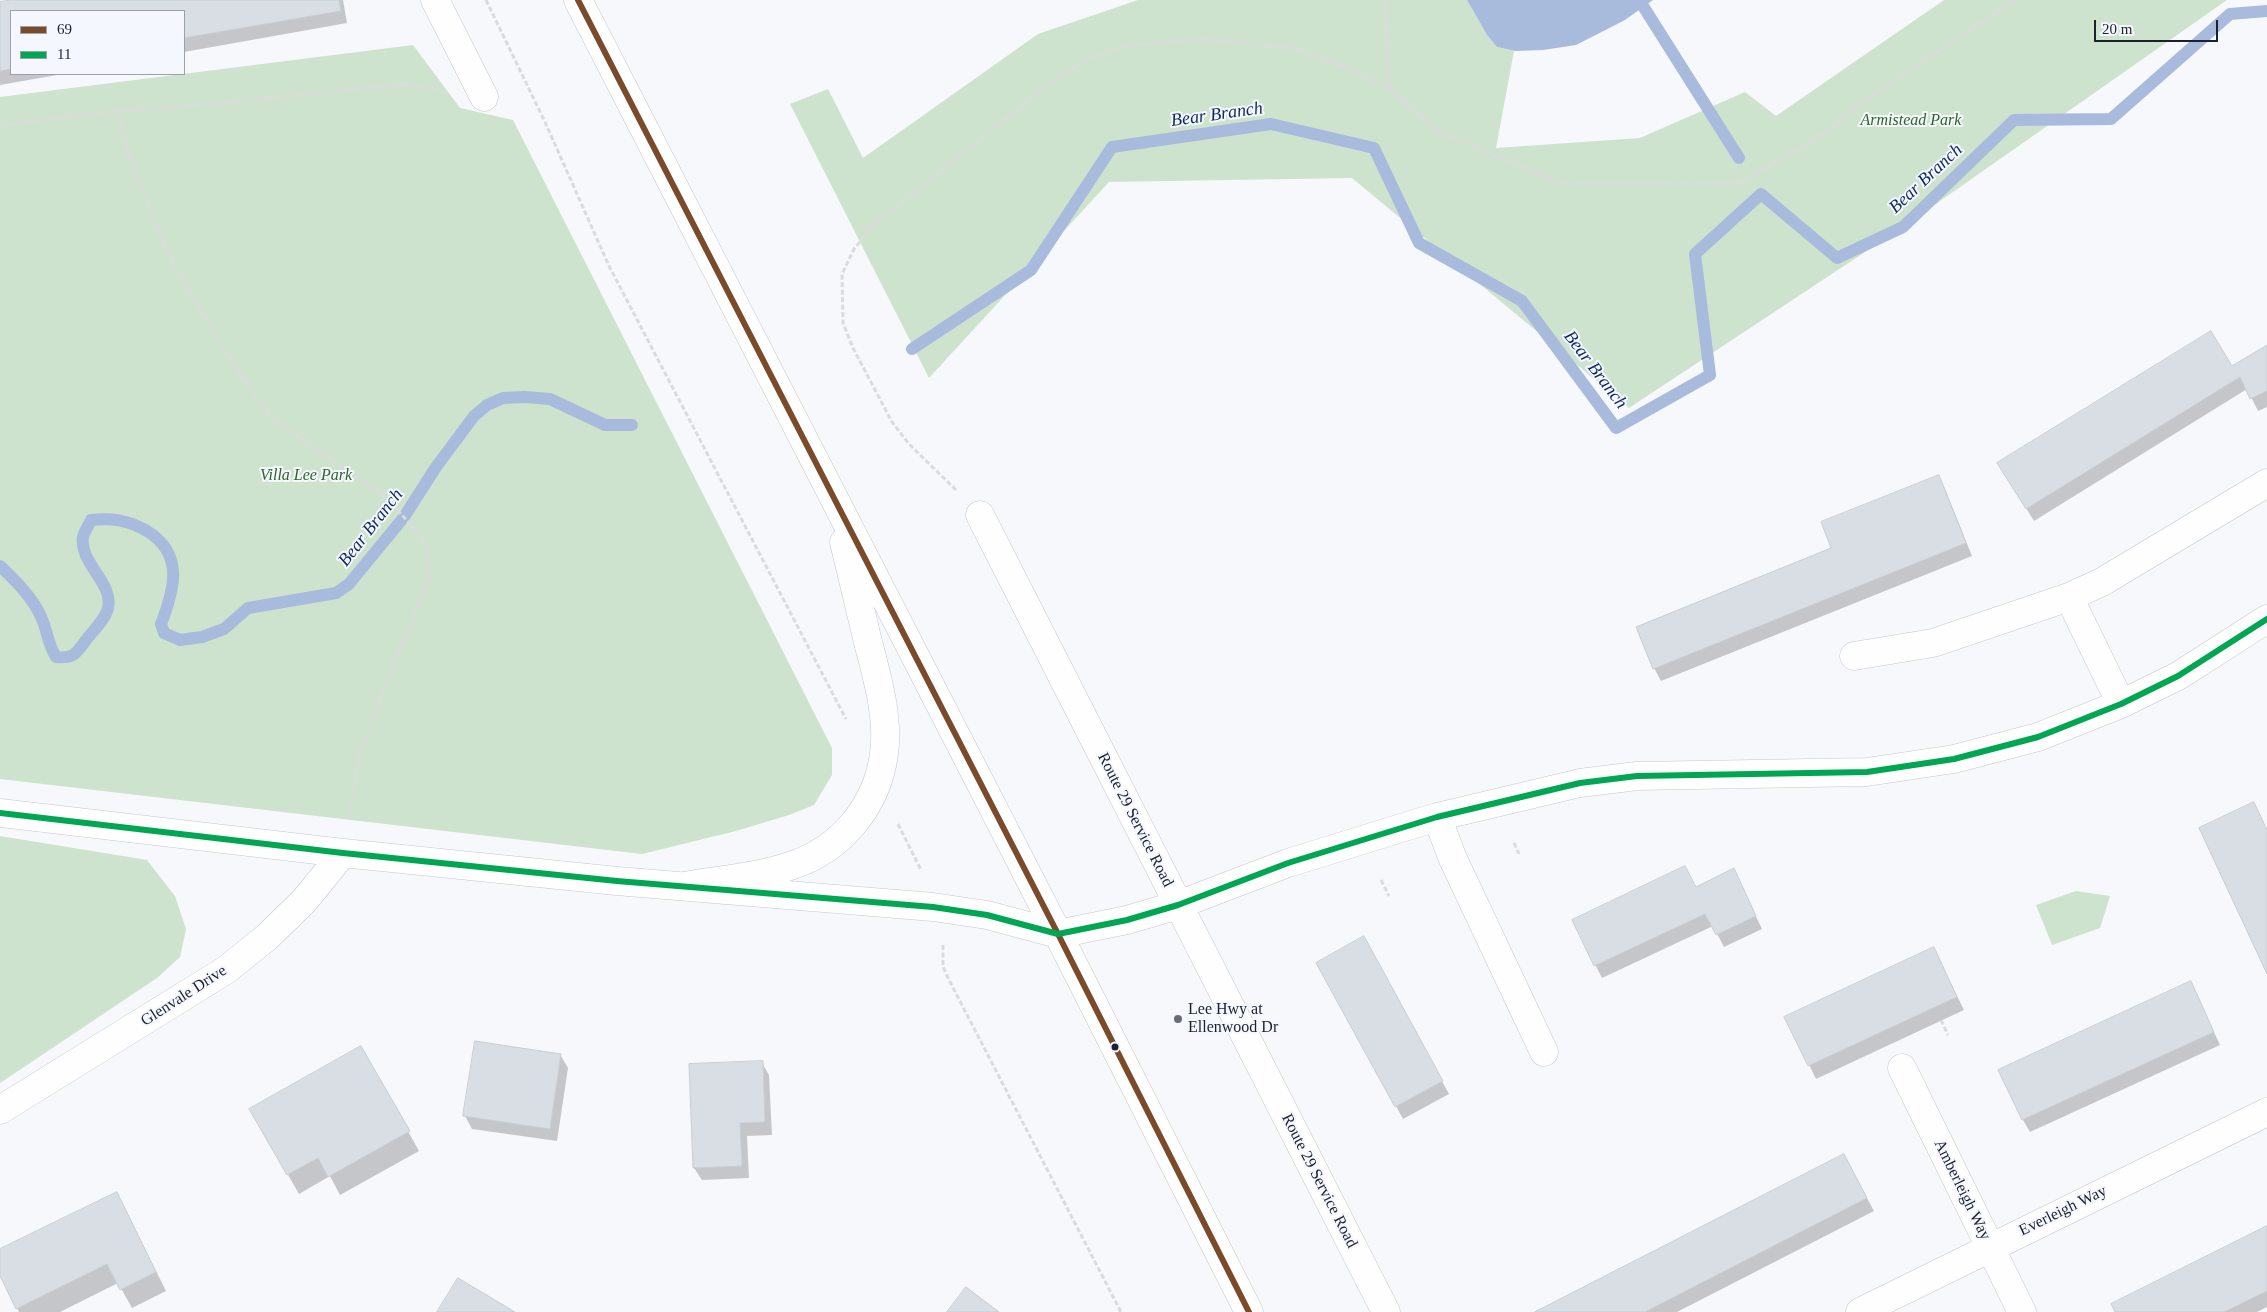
<!DOCTYPE html>
<html>
<head>
<meta charset="utf-8">
<style>
  body { margin:0 }
  #map { position:relative; width:2267px; height:1312px; overflow:hidden; background:#f6f8fc; font-family:"Times New Roman",serif }
  canvas { display:block }
  .legend { position:absolute; left:10px; top:10px; width:175px; height:65px; box-sizing:border-box; background:#f4f7fe; border:1px solid #9da1aa; margin:0; padding:6px 9px; list-style:none; font-size:15px; color:#1b212d }
  .legend li { display:flex; align-items:center; gap:10px; height:25px }
  .legend b { width:25px; border:1px solid #9da1aa }
  .scale { position:absolute; left:2094px; top:20px; width:124px; height:22px; box-sizing:border-box; border:2px solid #1b212d; border-top:0; padding-left:6px; font-size:15px; line-height:18px; white-space:nowrap; color:#1b212d; -webkit-text-stroke:4px #f4f7fe; paint-order:stroke }
</style>
</head>
<body>
<div id="map">
<canvas width="2267" height="1312"></canvas>
<ul class="legend">
<li><b style="height:6px;background:#7a4b2a"></b>69</li>
<li><b style="height:6px;background:#00a651"></b>11</li>
</ul>
<div class="scale">20 m</div>
</div>
<script>
const ctx = document.querySelector('canvas').getContext('2d');
ctx.lineJoin = 'round';
function fill(path, color) { ctx.fillStyle = color; ctx.fill(path, 'evenodd'); }
function strokePath(path, color, width, dash) { ctx.strokeStyle = color; ctx.lineWidth = width; ctx.lineCap = dash ? 'butt' : 'round'; ctx.setLineDash(dash || []); ctx.stroke(path); }
function label(font, color, halo, rows, align = 'center') {
  ctx.font = font + ' "Times New Roman",serif'; ctx.lineWidth = 4; ctx.setLineDash([]); ctx.textBaseline = 'middle'; ctx.strokeStyle = halo; ctx.fillStyle = color; for (const [text, x, y, turn = 0] of rows) {
    ctx.save(); ctx.translate(x, y); ctx.rotate((+turn || 0) * Math.PI / 180); ctx.textAlign = isNaN(turn) ? turn : align; if (halo) ctx.strokeText(text, 0, 0); ctx.fillText(text, 0, 0); ctx.restore();
  }
}
fill(new Path2D(`
  M1138,0h329l20,35 10,12 17,4 -18,97 144,-10 105,-46 31,24 168,-116h283l-324,227 -274,181 -277,-230 -243,4 -180,196 -139,-274 38,-15 35,69 175,-124z
  M413,45l47,63 53,12 319,628v27l-18,30 -25,10 -53,16 -94,23 -642,-75v-682z
  M0,836l147,24 28,36 11,33 -6,28 -23,21 -157,105z
  M2076,891l34,5 -10,32 -48,17 -16,-40z`), '#cee3ce');
fill(new Path2D(`
  M1467,0h186l-28,20 -49,25 -33,5 -28,1 -18,-4 -10,-12z`), '#a8bbdd');
fill(new Path2D(`
  M19,0h324l4,23 -163,29v-41h-173v63h52l-63,11v-82z
  M2267,346v61l-9,4 -11,-22 -213,132 -28,-45 226,-108z
  M1938,477l7,12 27,67 -311,125 -7,-13z
  M1740,883l22,46 -38,18 -11,-21 -111,52 -29,-57z
  M1934,949l30,61 -148,69 -30,-62z
  M1371,951l78,143 -46,25 -7,-13z
  M2191,983l29,62 -190,87 -7,-12z
  M361,1047l58,104 -79,44 -10,-19 -31,18 -48,-84z
  M561,1056l7,12 -11,73 -85,-12 -7,-13z
  M762,1063l7,12 3,60 -25,1 2,42 -47,2 -8,-12z
  M1844,1155l30,56 -197,101h-139z
  M127,1213l39,78 -34,17 -14,-25 -58,29h-41l-19,-38v-23z
  M2267,1228v79l-10,5h-140z`), '#0003');
strokePath(new Path2D(`
  M1643,6l96,152
  M912,349l119,-79 81,-123 159,-23 103,24 45,95 103,58 94,127 94,-53 -15,-121 66,-60 76,64 66,-31 111,-107 97,-1 119,-105 37,-3
  M0,566c16,15 34,33 42,53 6,14 5,23 14,38 17,2 20,-3 30,-17 7,-9 19,-20 22,-32 6,-25 -29,-45 -25,-71 1,-5 6,-12 8,-17 22,-2 37,0 56,11 37,23 28,57 14,93l3,9 16,7 22,-3 22,-8 24,-21 88,-15 13,-9 55,-67 32,-50 38,-51 13,-11 16,-7 22,-1 25,2 55,26h27`), '#a8bbdd', 12);
const building = new Path2D(`
  M12,0h327l2,11 -157,27v-27h-173v58l-11,2v-69z
  M2211,331l21,35 35,-21v46l-17,8 -10,-22 -214,132 -29,-46z
  M1939,475l27,68 -313,126 -17,-42 195,-79 -10,-26z
  M2254,802l13,28v144l-68,-146z
  M1685,866l11,21 38,-19 22,48 -40,19 -11,-21 -111,52 -22,-46z
  M1364,936l79,145 -48,26 -79,-144z
  M1934,947l23,50 -149,69 -24,-49z
  M2191,981l23,51 -192,88 -24,-50z
  M475,1041l86,13 -11,75 -87,-13z
  M361,1046l49,85 -82,46 -10,-19 -31,17 -38,-66z
  M763,1061l2,61 -25,1 2,43 -49,2 -4,-104z
  M1844,1154l23,44 -222,114h-110z
  M117,1192l39,80 -36,18 -13,-26 -91,45 -16,-33v-27z
  M2267,1226v65l-43,21h-109l-4,-8z
  M458,1278l57,34h-78z
  M966,1287l33,25h-52z`);
fill(building, '#d9dee4');
strokePath(building, '#c8cdd4', 1);
const minor = new Path2D(`
  M435,0l49,97
  M980,515l406,797
  M2069,597l52,107
  M1854,656l79,-13 136,-46 33,-15 165,-99
  M0,813l343,40 274,28 316,26 54,8 71,19 69,-14 51,-15 110,-42 149,-46 143,-34 57,-7 230,-4 87,-13 84,-22 83,-33 57,-28 89,-57
  M1437,817l16,42 91,193
  M1902,1068l120,244
  M0,1110l226,-140 41,-33 37,-36 39,-48
  M1860,1312l407,-200`);
const major = new Path2D(`
  M578,0l480,934 191,378
  M685,886c35,-6 72,-9 105,-20 51,-16 87,-60 94,-112 5,-37 -7,-77 -16,-112 -8,-33 -16,-67 -24,-100`);
strokePath(minor, '#c3c8cf', 29);
strokePath(major, '#c3c8cf', 29);
strokePath(new Path2D(`
  M486,0l59,122 64,144 237,453
  M1385,0l3,88
  M118,111l10,42 40,101 50,87 54,78 112,76 35,39 8,16 1,30 -46,113 -23,64 -10,61
  M0,125l118,-14 74,-5 211,-22 36,6
  M956,490l-47,-46 -17,-22 -39,-74 -10,-25 -1,-49 12,-25 21,-25 179,-144 36,-23 34,-11 77,-7 92,9 51,18 44,22 52,44 120,51h180l84,-49 45,-37 146,-97
  M898,824l23,46
  M1514,843l5,11
  M1381,880l8,16
  M943,945v22l6,13 172,332
  M1941,1020l7,15`), '#dbdbdd', 3, [5, 2.5]);
strokePath(minor, '#fefeff', 28);
strokePath(major, '#fefeff', 28);
strokePath(new Path2D(`
  M578,0l480,934 191,378`), '#7a4b2a', 6);
strokePath(new Path2D(`
  M0,813l343,40 274,28 316,26 54,8 71,19 69,-14 51,-15 110,-42 149,-46 143,-34 57,-7 230,-4 87,-13 84,-22 83,-33 57,-28 89,-57`), '#00a651', 6);
for (const [x, y, r, color] of [
  [1178,1019,5,"#686c75"],
  [1115,1047,4.5,"#1b212d"]
]) { const dot = new Path2D(); dot.arc(x, y, r, 0, 2 * Math.PI); ctx.fillStyle = color; ctx.fill(dot); strokePath(dot, '#f4f7fe', 2); }
label('italic 16px', '#306429', '#f4f7fe', [
  ["Armistead Park",1911,121],
  ["Villa Lee Park",306,476]
]);
label('16px', '#1b212d', '#f4f7fe', [
  ["Route 29 Service Road",1135,820,63],
  ["Glenvale Drive",184,996,-33],
  ["Route 29 Service Road",1319,1181,63],
  ["Amberleigh Way",1962,1190,64],
  ["Everleigh Way",2063,1211,-26]
]);
label('16px', '#1b212d', '#f4f7fe', [
  ["Lee Hwy at",1188,1010],
  ["Ellenwood Dr",1188,1028]
], 'left');
label('italic 18px', '#0b275f', '#f4f7fe', [
  ["Bear Branch",1217,115,-8],
  ["Bear Branch",1926,179,-43],
  ["Bear Branch",1595,370,53],
  ["Bear Branch",371,528,-52]
]);
</script>
</body>
</html>
